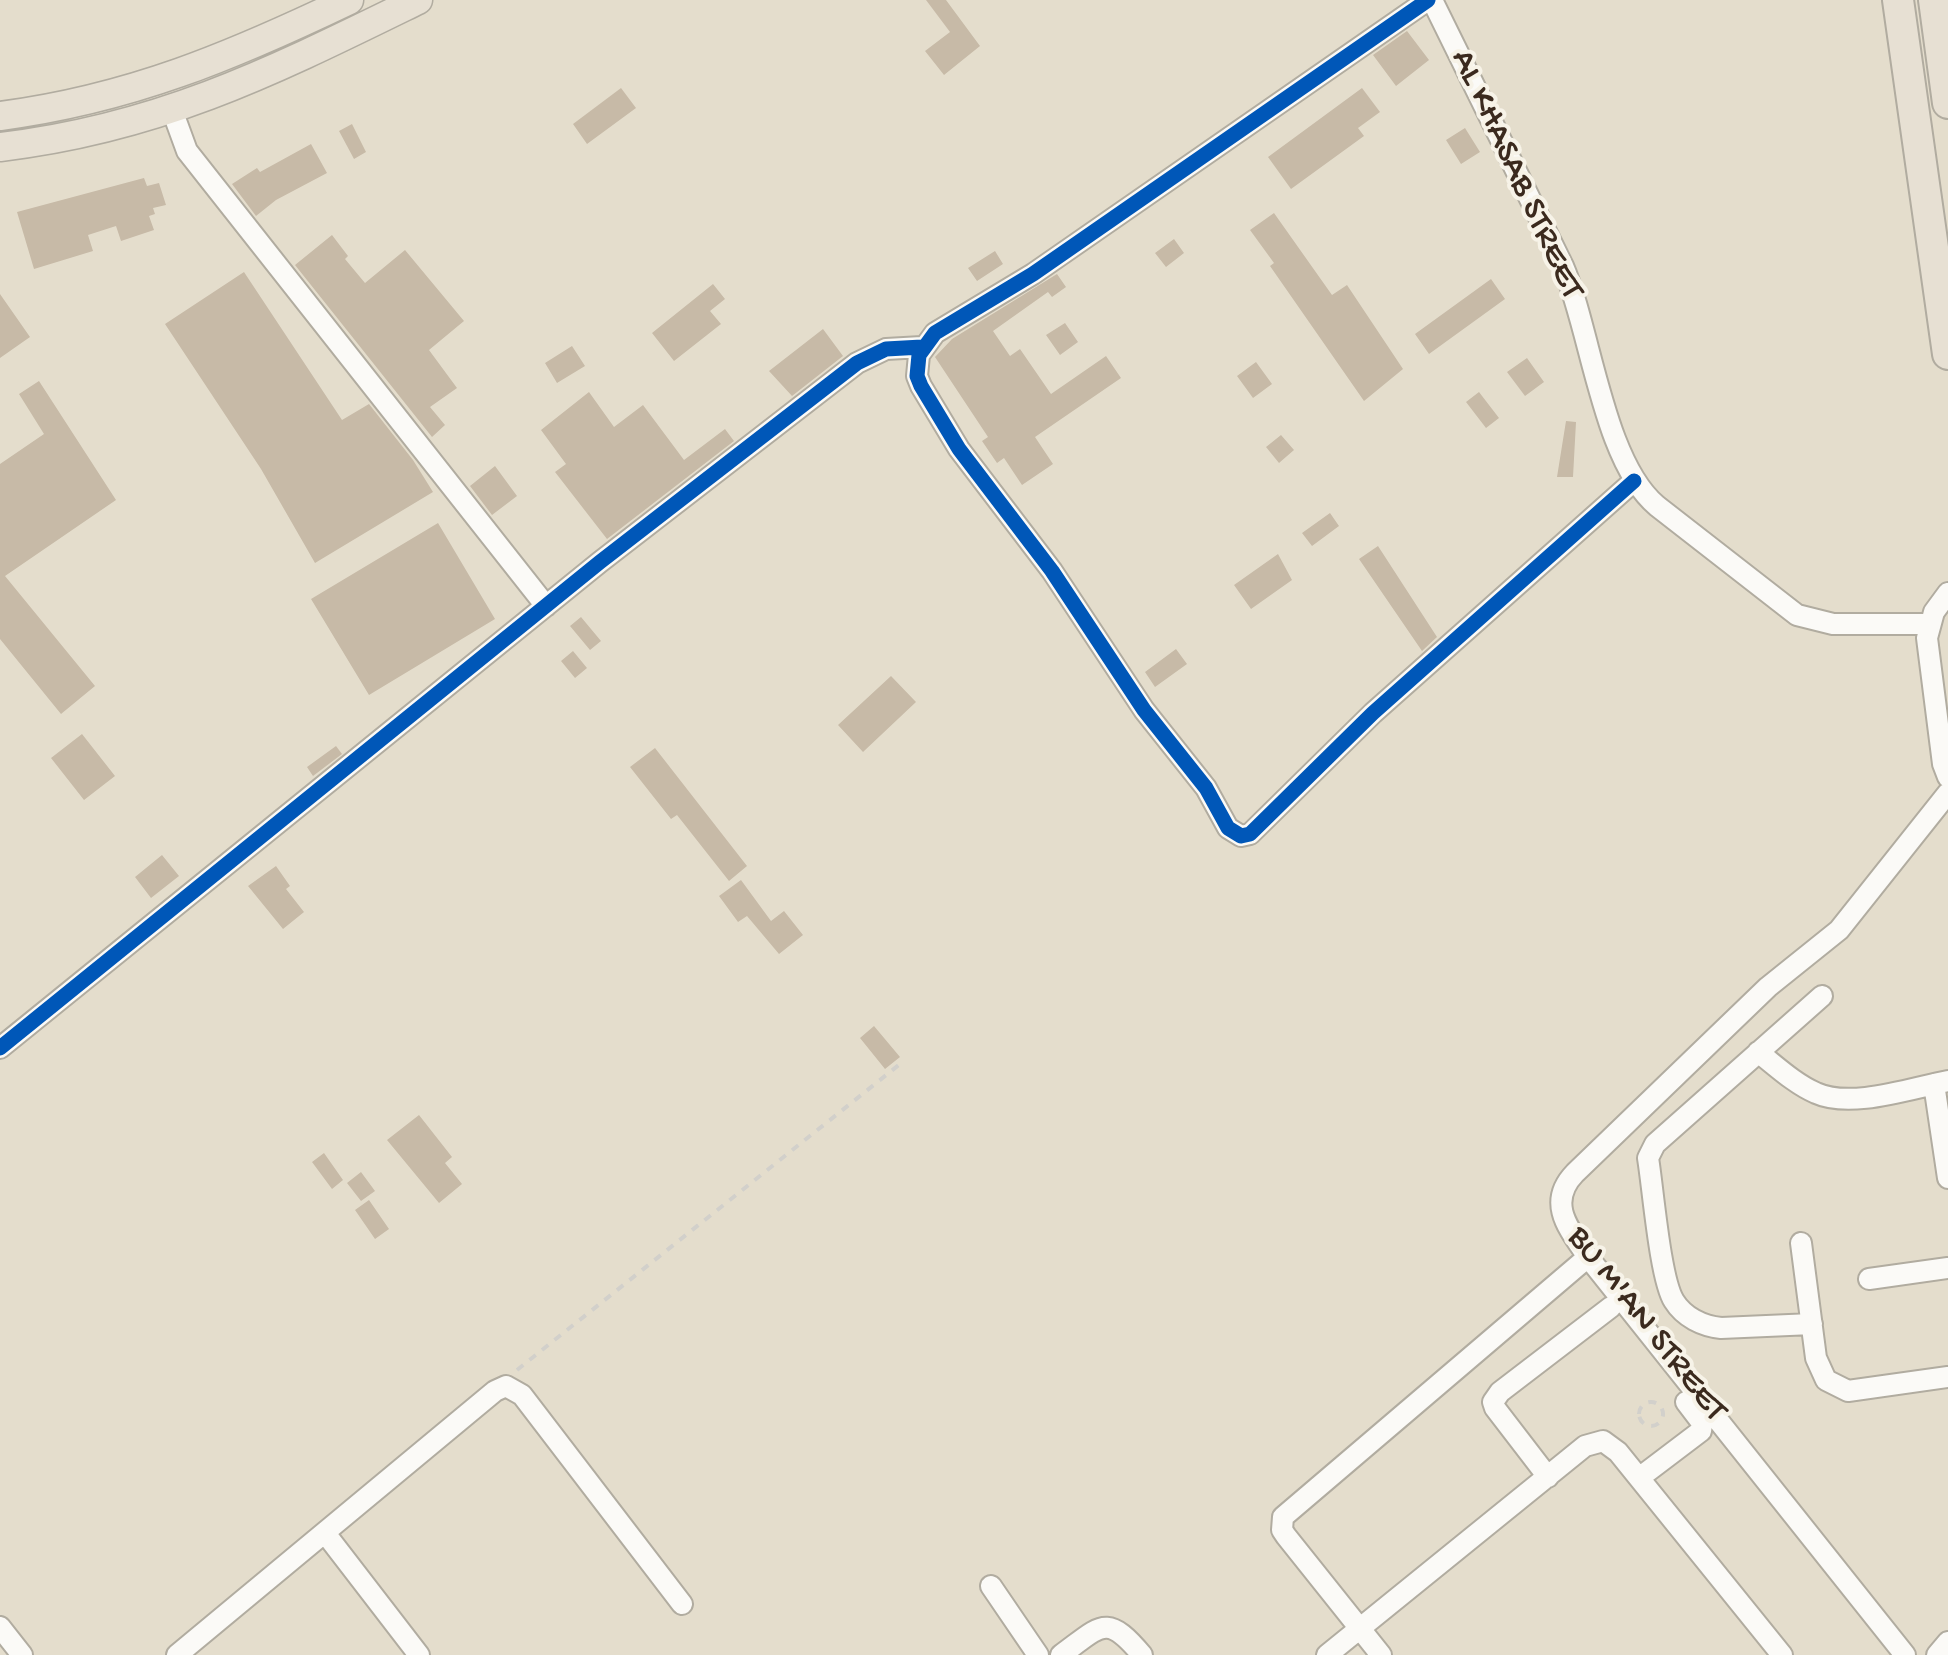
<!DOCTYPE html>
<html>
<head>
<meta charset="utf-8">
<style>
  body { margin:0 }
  canvas { display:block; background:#e4ddcc }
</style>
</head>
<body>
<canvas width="1948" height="1655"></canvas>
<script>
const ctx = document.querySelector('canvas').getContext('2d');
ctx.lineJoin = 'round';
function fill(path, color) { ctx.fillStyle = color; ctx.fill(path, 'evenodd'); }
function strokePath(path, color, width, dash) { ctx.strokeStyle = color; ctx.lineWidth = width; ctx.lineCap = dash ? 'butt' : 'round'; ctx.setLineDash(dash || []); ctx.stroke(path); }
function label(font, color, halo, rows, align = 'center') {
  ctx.font = font + ' "Gochi Hand",sans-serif'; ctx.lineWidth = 8; ctx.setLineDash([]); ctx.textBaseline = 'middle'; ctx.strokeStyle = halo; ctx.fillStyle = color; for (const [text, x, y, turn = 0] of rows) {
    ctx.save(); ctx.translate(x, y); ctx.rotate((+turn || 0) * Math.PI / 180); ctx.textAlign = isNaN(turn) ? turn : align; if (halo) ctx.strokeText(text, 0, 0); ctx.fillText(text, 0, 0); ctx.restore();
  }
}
fill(new Path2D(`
  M926,0h20l34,46 -36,29 -19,-24 25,-19z
  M1407,31l22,29 -33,26 -23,-31z
  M621,88l15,20 -49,36 -14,-20z
  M1362,88l18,24 -22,16 6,8 -73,53 -23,-32z
  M352,124l14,28 -12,7 -15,-28z
  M1465,128l15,24 -19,12 -15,-24z
  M311,144l16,29 -51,27 -20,16 -24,-32 25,-16 3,4z
  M144,178l3,8 12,-3 7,22 -13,3 2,6 -6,2 5,14 -33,11 -5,-15 -28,9 5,16 -59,18 -17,-57z
  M1274,213l58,82 15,-10 56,84 -39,32 -94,-135 4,-3 -24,-33z
  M332,235l16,21 -3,3 20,24 40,-33 59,71 -35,29 28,38 -27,19 15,18 -13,12 -137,-172z
  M1174,239l10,14 -18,14 -11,-14z
  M995,251l8,13 -26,17 -9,-13z
  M244,272l98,148 27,-16 44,56 20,32 -118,71 -54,-94 -96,-145z
  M1057,274l9,13 -14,10 -4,-5 -55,39 17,25 10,-7 31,45 55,-38 15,22 -86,59 18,27 -31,21 -18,-27 -7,5 -15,-22 6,-4 -53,-80 17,-18z
  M1491,279l14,20 -76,55 -14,-20z
  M713,284l12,15 -15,12 11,13 -47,37 -22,-28z
  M0,294l30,43 -30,21z
  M1065,323l13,19 -18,13 -14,-20z
  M823,329l20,27 -51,40 -23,-25z
  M572,346l13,20 -28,17 -12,-20z
  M1527,358l17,24 -19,14 -18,-24z
  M1256,362l16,22 -19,14 -16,-22z
  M39,381l77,119 -111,76 90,110 -34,28 -61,-75v-175l44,-30 -25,-40z
  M589,392l25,35 29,-22 41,55 41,-31 9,12 -127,98 -52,-67 11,-8 -25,-34z
  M1479,392l20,26 -13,10 -20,-26z
  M1566,421l10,1 -3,55h-16z
  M1281,435l13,15 -15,13 -13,-16z
  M495,466l22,30 -25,19 -22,-29z
  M1330,513l9,13 -27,20 -10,-13z
  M438,523l57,96 -126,76 -58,-96z
  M1378,546l59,91 -15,14 -63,-92z
  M1278,554l14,26 -41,29 -17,-24z
  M581,617l20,24 -11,9 -20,-24z
  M1176,649l11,15 -32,23 -10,-15z
  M573,651l14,17 -12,10 -14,-17z
  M891,676l25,26 -53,50 -25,-27z
  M82,734l33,42 -31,24 -33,-42z
  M336,746l6,8 -29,22 -6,-9z
  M655,748l92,118 -18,15 -52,-66 -6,4 -41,-52z
  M162,855l17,21 -28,22 -16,-21z
  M276,866l14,20 -4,3 18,23 -21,17 -35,-43z
  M741,880l30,41 13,-10 19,24 -24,19 -32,-38 -9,6 -19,-26z
  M874,1026l26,31 -15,12 -25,-31z
  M419,1115l33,42 -7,6 17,21 -23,19 -52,-63z
  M324,1153l19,27 -11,9 -20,-27z
  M361,1172l14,19 -14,10 -14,-18z
  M369,1200l20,29 -14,10 -20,-29z`), '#c7baa7');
const minor = new Path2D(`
  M1428,0l-395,274 -98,59 -16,22 -2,21 4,10 38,63 93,122 92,139 62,78 22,40 13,8 9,-2 123,-121 261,-232
  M1432,0l131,266c28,65 40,195 94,240l140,109 36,9h95
  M172,110l15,41 359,455
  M1948,593l-14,19 -7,26 16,126 5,13
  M0,1048l600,-486 257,-199 29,-14 36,-2
  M1758,1052c18,14 37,32 58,41 35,16 95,-5 132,-12
  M1934,1084l14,94
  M1801,1243l15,115 10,22 22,11 100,-14
  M1869,1279l79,-11
  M1812,1324l-91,4c-19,-2 -37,-11 -47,-27 -14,-22 -21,-113 -26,-143l7,-14 167,-148
  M1548,1477l-53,-69 -2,-6 7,-10 111,-85
  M1639,1478l62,-47 1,-8 -16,-21
  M325,1533l94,122
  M991,1586l47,69
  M0,1627l22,28
  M177,1655l318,-264 11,-5 16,9 160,209
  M1061,1655c40,-29 45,-43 81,0
  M1327,1655l258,-209 18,-5 15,11 164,203
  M1381,1655l-95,-119 -4,-6 1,-13 305,-260
  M1905,1655l-317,-398c-19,-28 -42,-54 -13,-84l193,-186 71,-57 109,-137
  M1937,1655l11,-13`);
const major = new Path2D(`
  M0,116c130,-17 232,-60 349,-116
  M0,147c161,-19 275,-77 418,-147`);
const highway = new Path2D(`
  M1898,0l50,354
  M1934,0l14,103`);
strokePath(minor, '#b1aca0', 24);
strokePath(major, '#b1aca0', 31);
strokePath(highway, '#b1aca0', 34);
strokePath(new Path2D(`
  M517,1370l383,-306
  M1639 1414a12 12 0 1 1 24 0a12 12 0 1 1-24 0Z`), '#d2d0cb', 4, [8, 8]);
strokePath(minor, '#fbfaf7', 20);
strokePath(major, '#e7e0d3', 28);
strokePath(highway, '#e7e0d3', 30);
strokePath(new Path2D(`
  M1428,0l-395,274 -98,59 -16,22 -2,21 4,10 38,63 93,122 92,139 62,78 22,40 13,8 9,-2 123,-121 261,-232
  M0,1048l600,-486 257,-199 29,-14 36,-2`), '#0057b8', 15);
label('35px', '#3b2a1e', '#f7f3e8', [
  ["AL KHASAB STREET",1515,175,65],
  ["BU M'AN STREET",1645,1325,52]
]);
</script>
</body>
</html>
